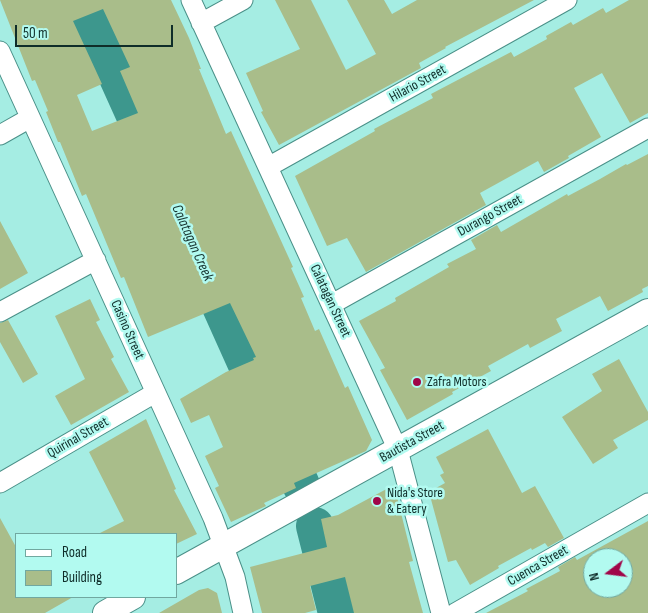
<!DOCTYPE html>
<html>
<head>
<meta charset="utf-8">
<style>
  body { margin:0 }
  #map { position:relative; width:648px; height:613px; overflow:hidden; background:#a5ede3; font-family:"Sofia Sans Condensed",sans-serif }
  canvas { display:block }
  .legend { position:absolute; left:15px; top:533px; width:162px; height:65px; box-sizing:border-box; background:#b2faf0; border:1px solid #71a8a0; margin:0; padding:6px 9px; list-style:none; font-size:15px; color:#0f2d29 }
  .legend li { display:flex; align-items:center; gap:10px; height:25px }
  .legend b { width:25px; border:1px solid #71a8a0 }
  .north { position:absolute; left:583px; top:548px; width:50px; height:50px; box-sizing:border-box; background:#b2faf0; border:1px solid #71a8a0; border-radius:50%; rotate:255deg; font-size:14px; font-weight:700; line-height:20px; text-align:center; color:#0f2d29 }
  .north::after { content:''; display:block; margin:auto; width:18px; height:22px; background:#a00548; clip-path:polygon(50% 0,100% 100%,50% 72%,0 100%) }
  .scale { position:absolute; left:15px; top:25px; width:158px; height:22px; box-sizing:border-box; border:2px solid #0f2d29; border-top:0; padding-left:6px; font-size:15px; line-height:18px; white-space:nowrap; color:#0f2d29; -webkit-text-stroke:4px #b2faf0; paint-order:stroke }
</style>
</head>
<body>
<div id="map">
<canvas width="648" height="613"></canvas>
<ul class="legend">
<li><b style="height:6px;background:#fff"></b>Road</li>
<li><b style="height:14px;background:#a9bd8a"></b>Building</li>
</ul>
<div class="north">N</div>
<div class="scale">50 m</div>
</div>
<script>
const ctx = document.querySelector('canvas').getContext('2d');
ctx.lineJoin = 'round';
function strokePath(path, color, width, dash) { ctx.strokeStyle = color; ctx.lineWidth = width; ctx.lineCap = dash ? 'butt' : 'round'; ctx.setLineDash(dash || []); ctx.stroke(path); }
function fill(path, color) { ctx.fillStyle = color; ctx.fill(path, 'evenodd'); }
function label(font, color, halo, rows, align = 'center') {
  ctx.font = font + ' "Sofia Sans Condensed",sans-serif'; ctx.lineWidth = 5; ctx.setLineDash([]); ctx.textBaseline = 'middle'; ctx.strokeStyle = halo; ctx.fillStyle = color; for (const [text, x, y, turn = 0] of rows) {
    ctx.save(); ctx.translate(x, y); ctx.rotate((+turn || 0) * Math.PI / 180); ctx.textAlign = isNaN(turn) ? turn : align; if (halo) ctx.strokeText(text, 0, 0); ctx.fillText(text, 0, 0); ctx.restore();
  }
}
strokePath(new Path2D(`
  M83,0l73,162
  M200,260l101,225
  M315,526l22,87`), '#3d978d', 38);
fill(new Path2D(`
  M0,0h171l18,38 12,31h-2l27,65 5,-3 62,136 -2,1 13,29 -3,1 14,33 4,-2 26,59 3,-2 24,54 -6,11 -72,32 2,5 -32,15 2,3 -35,16 -16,-34 4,-2 -14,-30 18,-9 -14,-32 -18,8 -11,-24 46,-27 28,-12 -1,-2 3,-1 -26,-54 -82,34 -24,-60 -3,1 -35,-84 -4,2 -22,-54h-2l-12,-30 2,-1 -13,-31 -3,1zM103,9l27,58 -10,4 18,42 -46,18 -15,-36 25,-11 -29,-63z
  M275,0h36l35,70 30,-16 -29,-54h37l8,14 25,-14h117l-89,47 1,1 -27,15 2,5 -142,77 -18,-33 2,-1 -17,-38 54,-24z
  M629,0h19v113l-18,10 -28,-50 -28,15 27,49 -33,19 1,2 -25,14 -6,-11 -58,32 6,12 -120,67 -19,-34 -20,8 -32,-70 80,-45 -1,-2 59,-31 -2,-4 80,-42 3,5 33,-18 -1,-3 25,-14 2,3 30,-17 3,5z
  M648,154v132l-6,3 1,3 -35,19 -8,-15 -44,23 6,12 -32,17 -2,-4 -40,22 3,5 -39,21 1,2 -46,26 -27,-50 5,-2 -26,-47 37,-20 -1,-3 54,-31 -2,-3 29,-15 -5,-9 26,-15 4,7 66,-38 1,2 32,-17 26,-15 1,1z
  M0,221l28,52 -28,16z
  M90,299l10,21 -4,2 18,35 -3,2 18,33 -58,33 -16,-29 30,-17 -30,-63z
  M8,320l30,54 -15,9 -23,-41v-19z
  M619,359l29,53v8l-35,20 5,8 -25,16 -31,-47 40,-26 -10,-17z
  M146,419l30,70 -2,1 23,44 -21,10v-10h-78l26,-13 -35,-69z
  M488,429l34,64 13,-7 29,52 -16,9 -3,-4 -13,7 -1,-2 -33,18 1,2 -29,17 -14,-25 -8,2 -19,-70 16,-9 -5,-8 4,-2 -8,-16z
  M394,485l19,76 -4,1 14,51h-69l-9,-36 -35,9 6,24 -11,3h-43l-12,-46 77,-20 -6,-28 17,-4z
  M0,518l16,29v50h57l-28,16h-45z
  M648,521v92h-162l42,-22 -2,-2 34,-18 -2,-4 17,-10 2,3zM593,558h30v30h-30z
  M208,588l9,5 5,20h-63l40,-23z`), '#a9bd8a');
const minor = new Path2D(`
  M191,0l207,450 43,163
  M201,23l42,-23
  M0,51l213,467 22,59 8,36
  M0,135l30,-17
  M268,167l299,-167
  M332,304l316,-176
  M0,312l96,-52
  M0,483l155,-90
  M455,613l193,-110`);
const tertiary = new Path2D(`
  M176,572l472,-261
  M105,613l28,-16`);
strokePath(minor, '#4a9088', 21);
strokePath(tertiary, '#4a9088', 26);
strokePath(minor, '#fff', 19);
strokePath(tertiary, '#fff', 24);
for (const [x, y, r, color] of [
  [417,382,5,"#a00548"],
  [377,501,5,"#a00548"]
]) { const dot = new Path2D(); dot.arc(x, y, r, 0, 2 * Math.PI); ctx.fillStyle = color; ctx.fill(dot); strokePath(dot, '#b2faf0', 2); }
label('14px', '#0f2d29', '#b2faf0', [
  ["Hilario Street",418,84,-29],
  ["Durango Street",490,216,-29],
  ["Calatagan Street",330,301,65],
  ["Casino Street",127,330,66],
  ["Quirinal Street",78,438,-30],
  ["Bautista Street",412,442,-29],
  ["Cuenca Street",538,566,-30]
]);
label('14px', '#0f2d29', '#b2faf0', [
  ["Zafra Motors",427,382],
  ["Nida's Store",387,493],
  ["& Eatery",387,509]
], 'left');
label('italic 15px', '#16322e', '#b2faf0', [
  ["Calatagan Creek",192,243,66]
]);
</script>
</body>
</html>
